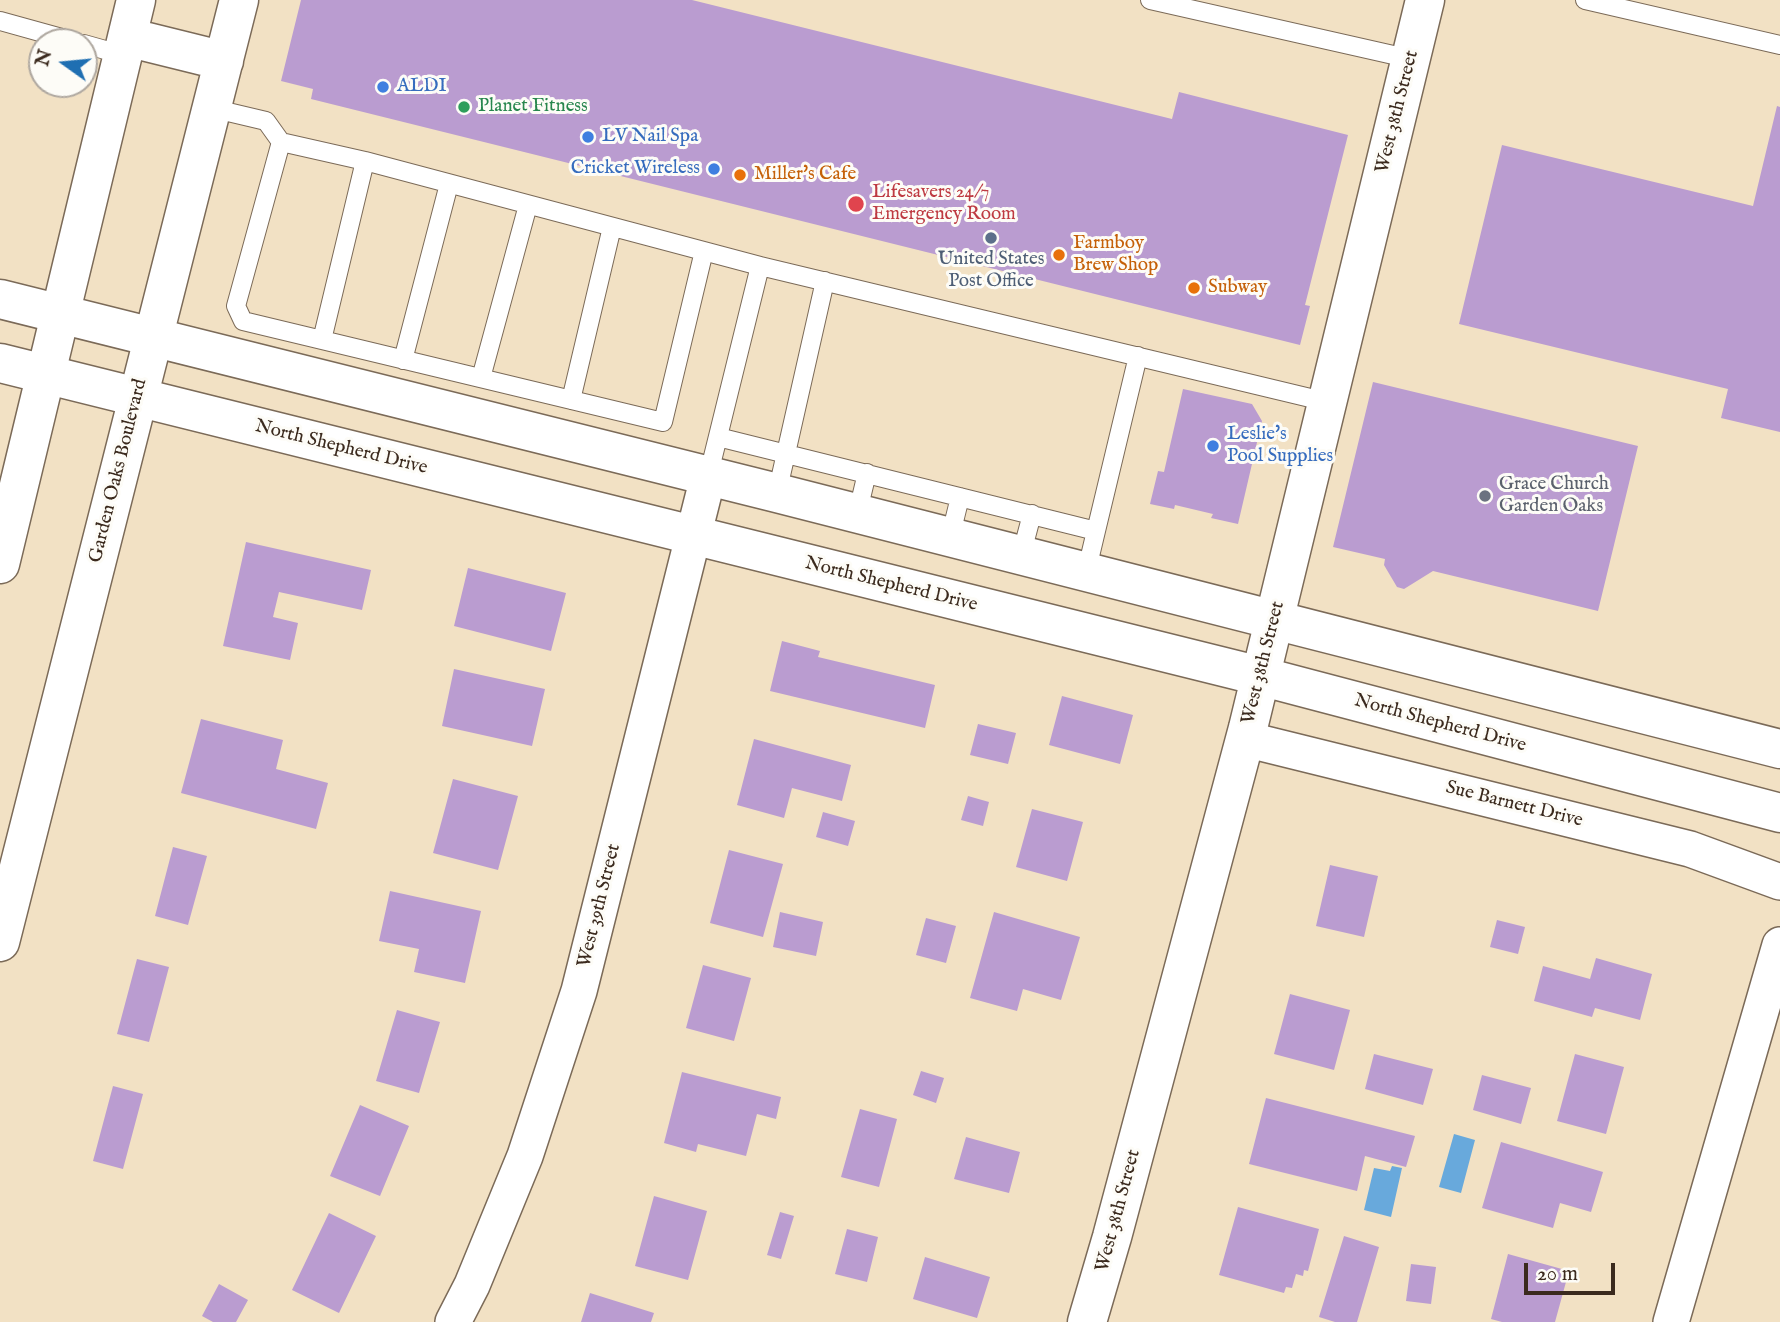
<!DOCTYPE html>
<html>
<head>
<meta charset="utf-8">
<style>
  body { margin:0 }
  #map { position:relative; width:1780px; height:1322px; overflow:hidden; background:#f2e1c4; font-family:"IM FELL English",serif }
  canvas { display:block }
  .north { position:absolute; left:28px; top:28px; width:70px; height:70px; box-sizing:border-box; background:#fdfcf7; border:2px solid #afa8a0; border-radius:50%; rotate:285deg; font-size:19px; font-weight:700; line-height:28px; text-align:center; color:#3b2a1e }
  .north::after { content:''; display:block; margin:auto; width:24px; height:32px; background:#1f6fb2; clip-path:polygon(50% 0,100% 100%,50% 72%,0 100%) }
  .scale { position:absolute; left:1524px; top:1263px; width:91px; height:32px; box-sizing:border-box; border:4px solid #3b2a1e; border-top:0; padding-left:9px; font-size:21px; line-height:24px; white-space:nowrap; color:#3b2a1e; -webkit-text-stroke:5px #fdfcf7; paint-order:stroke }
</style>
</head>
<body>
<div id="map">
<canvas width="1780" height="1322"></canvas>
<div class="north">N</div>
<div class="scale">20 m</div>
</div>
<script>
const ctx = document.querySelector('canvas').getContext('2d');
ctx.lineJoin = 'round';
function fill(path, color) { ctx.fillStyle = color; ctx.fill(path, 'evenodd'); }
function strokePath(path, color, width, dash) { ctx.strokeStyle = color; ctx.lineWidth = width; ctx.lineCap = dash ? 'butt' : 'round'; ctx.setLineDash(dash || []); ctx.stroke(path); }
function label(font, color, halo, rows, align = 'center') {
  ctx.font = font + ' "IM FELL English",serif'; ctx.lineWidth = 6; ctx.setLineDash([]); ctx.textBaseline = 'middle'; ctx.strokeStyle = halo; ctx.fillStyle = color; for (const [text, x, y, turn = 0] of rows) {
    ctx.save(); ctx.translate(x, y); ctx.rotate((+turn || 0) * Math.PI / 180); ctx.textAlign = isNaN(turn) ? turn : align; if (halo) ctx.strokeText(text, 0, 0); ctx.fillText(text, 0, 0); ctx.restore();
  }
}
fill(new Path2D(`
  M1454,1134l21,6 -14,53 -22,-6z
  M1392,1166l10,2 -11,49 -27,-7 10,-42 16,3z`), '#68a9dc');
fill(new Path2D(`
  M301,0h391l480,119 7,-27 169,43 -43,170 5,1 -10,39 -989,-246 2,-10 -32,-8z
  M1777,106l3,1v325l-59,-14 7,-29 -269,-65 43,-179 251,61z
  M1373,382l265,64 -40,165 -165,-40 -29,18 -7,-2 -13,-22 1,-6 -52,-12z
  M1183,389l69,15 10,17 -24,103 -27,-6 2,-4 -38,-9 -1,4 -24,-5 8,-33 6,1z
  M246,542l125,28 -9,40 -83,-18 -6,25 25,6 -8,37 -67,-14z
  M468,568l98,25 -15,58 -97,-25z
  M782,641l38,10 -2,6 117,28 -10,43 -155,-37z
  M454,669l91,20 -13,57 -90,-20z
  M1062,696l71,19 -13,49 -71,-19z
  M201,719l82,21 -7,29 52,14 -12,46 -135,-36z
  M978,724l38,9 -8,31 -38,-9z
  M754,739l97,26 -9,36 -50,-13 -8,30 -47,-13z
  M453,779l65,17 -20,74 -65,-17z
  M968,796l21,6 -6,24 -22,-6z
  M1032,809l51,13 -16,59 -51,-14z
  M823,812l32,9 -7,25 -32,-9z
  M173,847l34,9 -19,69 -33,-9z
  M729,850l54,14 -20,73 -53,-14z
  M1330,865l48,11 -14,61 -48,-11z
  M390,891l91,20 -16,72 -51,-11 5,-23 -40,-8z
  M780,912l43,10 -7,34 -43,-9z
  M994,912l86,25 -19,63 -38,-11 -6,22 -47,-13z
  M926,918l30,8 -10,37 -30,-8z
  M1497,920l28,7 -7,27 -28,-7z
  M1596,958l56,16 -12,46 -45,-12 -3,9 -58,-16 9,-35 47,13z
  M137,959l32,8 -20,75 -32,-8z
  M703,965l48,13 -17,63 -48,-13z
  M1290,994l60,16 -16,60 -60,-16z
  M397,1010l43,12 -21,71 -43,-12z
  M1374,1054l59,15 -10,36 -58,-16z
  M1575,1054l49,13 -18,67 -49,-13z
  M921,1071l23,7 -8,25 -23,-8z
  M682,1072l99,25 -5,22 -19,-5 -11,42 -48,-12 -2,8 -32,-9z
  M1482,1075l49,13 -10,36 -48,-14z
  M113,1086l30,8 -20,75 -30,-8z
  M1266,1098l149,38 -9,31 -41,-11 -8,35 -108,-27z
  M360,1105l49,21 -29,70 -50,-20z
  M860,1109l37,10 -18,68 -38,-10z
  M966,1137l54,15 -11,41 -55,-14z
  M1501,1142l102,30 -12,40 -31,-9 -7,25 -71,-20z
  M654,1196l53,15 -19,69 -53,-14z
  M1238,1207l81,22 -11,42 -4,-1 -1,6 -7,-2 -4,14 -6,-1 -2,6 -65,-18z
  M780,1212l14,4 -13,43 -14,-4z
  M329,1213l47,23 -37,77 -47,-23z
  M847,1229l31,8 -11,45 -32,-8z
  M1344,1236l35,11 -22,75h-22l-16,-5z
  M1508,1254l61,17 -14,51h-53l-11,-3z
  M925,1257l65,20 -13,41 -64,-19z
  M1411,1264l25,3 -5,37 -25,-3z
  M219,1284l29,16 -12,22h-23l-11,-6z
  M590,1293l64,20 -3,9h-70z`), '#ba9cd0');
const service = new Path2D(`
  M1150,0l261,59
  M1585,0l195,45
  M0,21l76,21
  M84,44l39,11
  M211,108l55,13 15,21 84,19 395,105
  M281,142l-45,164 7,15 420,101 41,-171
  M322,340l43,-179
  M403,360l46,-176
  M481,378l47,-173
  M571,400l41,-173
  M718,437l378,94 42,-175
  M708,477l52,-211 567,136
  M777,493l48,-212
  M857,515l10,-42
  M950,538l10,-41
  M1021,556l11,-42
  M1086,573l10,-42`);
const minor = new Path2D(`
  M1245,739l445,110 90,33
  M453,1322l19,-37 53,-129 54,-165 129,-514
  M1671,1322l109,-377`);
const tertiary = new Path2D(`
  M127,37l97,24
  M0,564l136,-564
  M0,942l239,-942
  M1087,1322l25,-85 136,-509 177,-728`);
const primary = new Path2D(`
  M0,299l777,194 1003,256
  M0,363l1260,313 520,137`);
strokePath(service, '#7b6a58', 20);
strokePath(minor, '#7b6a58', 38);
strokePath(tertiary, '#7b6a58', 41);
strokePath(primary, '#7b6a58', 41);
strokePath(service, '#fff', 18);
strokePath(minor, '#fff', 35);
strokePath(tertiary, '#fff', 38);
strokePath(primary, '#fff', 38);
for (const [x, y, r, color] of [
  [383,87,7,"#3f7fe0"],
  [464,107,7,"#2e9e5b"],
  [588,137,7,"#3f7fe0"],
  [714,169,7,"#3f7fe0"],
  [740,175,7,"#e8710a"],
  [856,204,9,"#e0444e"],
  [991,238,7,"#5c6f8a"],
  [1059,255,7,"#e8710a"],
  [1194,288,7,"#e8710a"],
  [1213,446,7,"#3f7fe0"],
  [1485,496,7,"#6b7280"]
]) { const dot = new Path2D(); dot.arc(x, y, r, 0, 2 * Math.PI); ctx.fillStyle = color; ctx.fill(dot); strokePath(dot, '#fdfcf7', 2.5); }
label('19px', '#366cbe', '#fdfcf7', [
  ["ALDI",397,87],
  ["LV Nail Spa",602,137],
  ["Cricket Wireless",700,169,"right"],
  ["Leslie's",1227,435],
  ["Pool Supplies",1227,457]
], 'left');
label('19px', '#27864d', '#fdfcf7', [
  ["Planet Fitness",478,107]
], 'left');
label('19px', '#3b2a1e', '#fdfcf7', [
  ["West 38th Street",1398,112,-76],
  ["North Shepherd Drive",341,448,14],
  ["Garden Oaks Boulevard",119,471,-76],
  ["North Shepherd Drive",891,585,14],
  ["West 38th Street",1264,663,-76],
  ["North Shepherd Drive",1440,724,15],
  ["Sue Barnett Drive",1514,805,14],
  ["West 39th Street",600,906,-76],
  ["West 38th Street",1119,1211,-75]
]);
label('19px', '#c56008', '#fdfcf7', [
  ["Miller's Cafe",754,175],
  ["Farmboy",1073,244],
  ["Brew Shop",1073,266],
  ["Subway",1208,288]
], 'left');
label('19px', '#be3a42', '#fdfcf7', [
  ["Lifesavers 24/7",872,193],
  ["Emergency Room",872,215]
], 'left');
label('19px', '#4e5e75', '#fdfcf7', [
  ["United States",991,260],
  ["Post Office",991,282]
]);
label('19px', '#5b616d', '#fdfcf7', [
  ["Grace Church",1499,485],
  ["Garden Oaks",1499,507]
], 'left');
</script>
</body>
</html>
